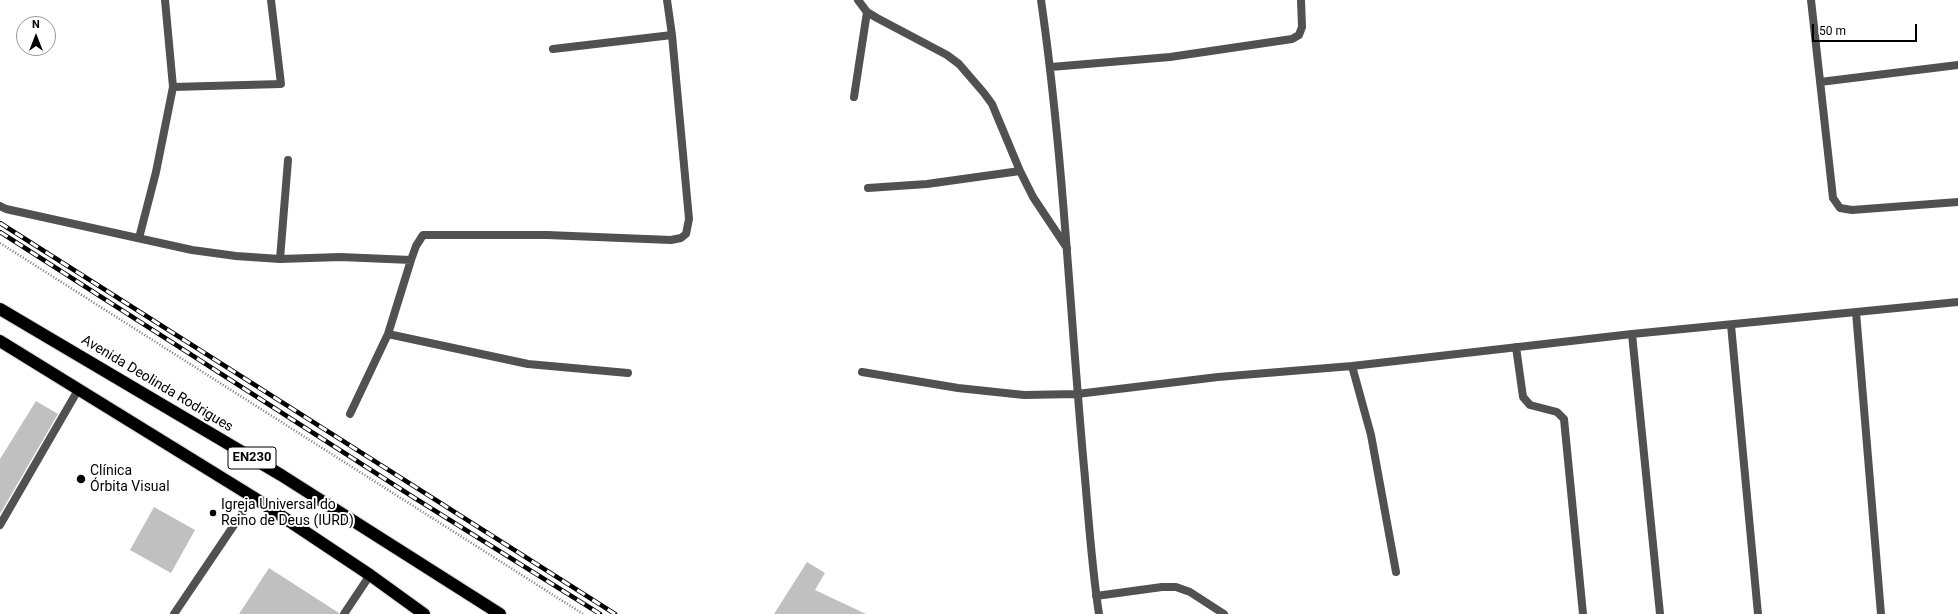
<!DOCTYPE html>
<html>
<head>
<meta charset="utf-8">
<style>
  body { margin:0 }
  #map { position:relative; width:1958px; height:614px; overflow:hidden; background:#fff; font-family:Roboto,sans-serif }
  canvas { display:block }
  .north { position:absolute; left:16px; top:16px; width:40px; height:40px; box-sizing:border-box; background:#fff; border:1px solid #999; border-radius:50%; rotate:0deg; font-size:11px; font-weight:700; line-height:16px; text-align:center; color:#000 }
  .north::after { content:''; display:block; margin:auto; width:14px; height:18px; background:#000; clip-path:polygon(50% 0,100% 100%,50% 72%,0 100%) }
  .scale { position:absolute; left:1812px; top:24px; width:105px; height:18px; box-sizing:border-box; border:2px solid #000; border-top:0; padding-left:5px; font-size:12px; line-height:14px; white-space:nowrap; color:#000; -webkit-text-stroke:3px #fff; paint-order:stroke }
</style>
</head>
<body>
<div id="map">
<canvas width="1958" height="614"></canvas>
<div class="north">N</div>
<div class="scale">50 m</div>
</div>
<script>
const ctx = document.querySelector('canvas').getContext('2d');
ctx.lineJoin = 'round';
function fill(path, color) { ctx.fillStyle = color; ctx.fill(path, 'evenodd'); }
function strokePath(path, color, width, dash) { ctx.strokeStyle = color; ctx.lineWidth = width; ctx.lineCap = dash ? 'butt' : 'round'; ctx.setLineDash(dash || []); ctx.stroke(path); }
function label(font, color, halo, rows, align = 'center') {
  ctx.font = font + ' Roboto,sans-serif'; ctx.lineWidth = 4; ctx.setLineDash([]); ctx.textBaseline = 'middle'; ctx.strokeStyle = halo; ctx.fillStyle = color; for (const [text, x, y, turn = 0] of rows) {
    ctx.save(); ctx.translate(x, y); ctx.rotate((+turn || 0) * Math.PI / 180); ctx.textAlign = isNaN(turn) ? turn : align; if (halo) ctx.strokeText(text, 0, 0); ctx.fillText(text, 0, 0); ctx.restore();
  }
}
fill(new Path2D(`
  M36,401l22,13 -58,100v-55z
  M154,507l41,23 -24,43 -41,-23z
  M807,562l18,11 -10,17 51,24h-92z
  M269,568l70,45v1h-100z`), '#c0c0c0');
const highway = new Path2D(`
  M0,309l281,166 219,139
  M0,341l253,156 117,78 54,39`);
strokePath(highway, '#dbdbdb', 14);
strokePath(new Path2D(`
  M0,243l583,371`), '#737373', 2.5, [1, 2]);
strokePath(new Path2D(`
  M1811,0l22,198 7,10 12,2 106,-8
  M1820,82l138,-17`), '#515151', 8);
strokePath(new Path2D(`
  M858,0l9,12 10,6 70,37 12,9 25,29 8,11 28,67 13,26 34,51
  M1041,0c23,159 29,319 44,478 4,46 7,91 14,136
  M553,49l119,-14
  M1051,67l119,-10 122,-18 7,-4 3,-8 -1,-27
  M173,87l108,-3 -10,-84
  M854,97l13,-85
  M868,188l59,-4 93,-13
  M0,206l6,3 186,41 44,6 44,3 60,-2 71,3 5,-14 7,-11h124l124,5 10,-2 5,-4 3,-15 -17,-184 -5,-35
  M139,238l17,-66 17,-85 -8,-87
  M280,259l8,-99
  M1856,312l25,302
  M1731,325l27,289
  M388,334l140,30 100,9
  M1632,334l28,280
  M1516,347l7,50 7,8 27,7 7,7 19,195
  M1352,366l19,69 25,137
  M862,372l96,16 66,7 53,-1 141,-17 134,-11 280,-32 326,-32
  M350,414l38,-80 23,-74
  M0,525l78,-135
  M1096,596l66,-9h14l14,5 34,22
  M174,614l79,-117
  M344,614l26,-39`), '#515151', 8);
strokePath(highway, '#000', 12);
const rail = new Path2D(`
  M0,223l615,391
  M0,232l413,265 187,117`);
strokePath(rail, '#000', 4.5);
strokePath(rail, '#fff', 3, [9]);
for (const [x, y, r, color] of [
  [81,479,5,"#000"],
  [213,513,4,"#000"]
]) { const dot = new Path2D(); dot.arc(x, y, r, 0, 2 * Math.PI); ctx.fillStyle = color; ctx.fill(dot); strokePath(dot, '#fff', 1.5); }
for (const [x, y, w] of [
  [252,458,48]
]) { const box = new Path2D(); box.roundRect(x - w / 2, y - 11, w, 22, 3); ctx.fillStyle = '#fff'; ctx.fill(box); strokePath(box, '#000', 1); }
label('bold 13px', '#000', null, [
  ["EN230",252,458]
]);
label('14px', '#000', '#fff', [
  ["Avenida Deolinda Rodrigues",157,384,31]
]);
label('14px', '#000', '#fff', [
  ["Clínica",90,471],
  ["Órbita Visual",90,487],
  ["Igreja Universal do",221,505],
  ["Reino de Deus (IURD)",221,521]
], 'left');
</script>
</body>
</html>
